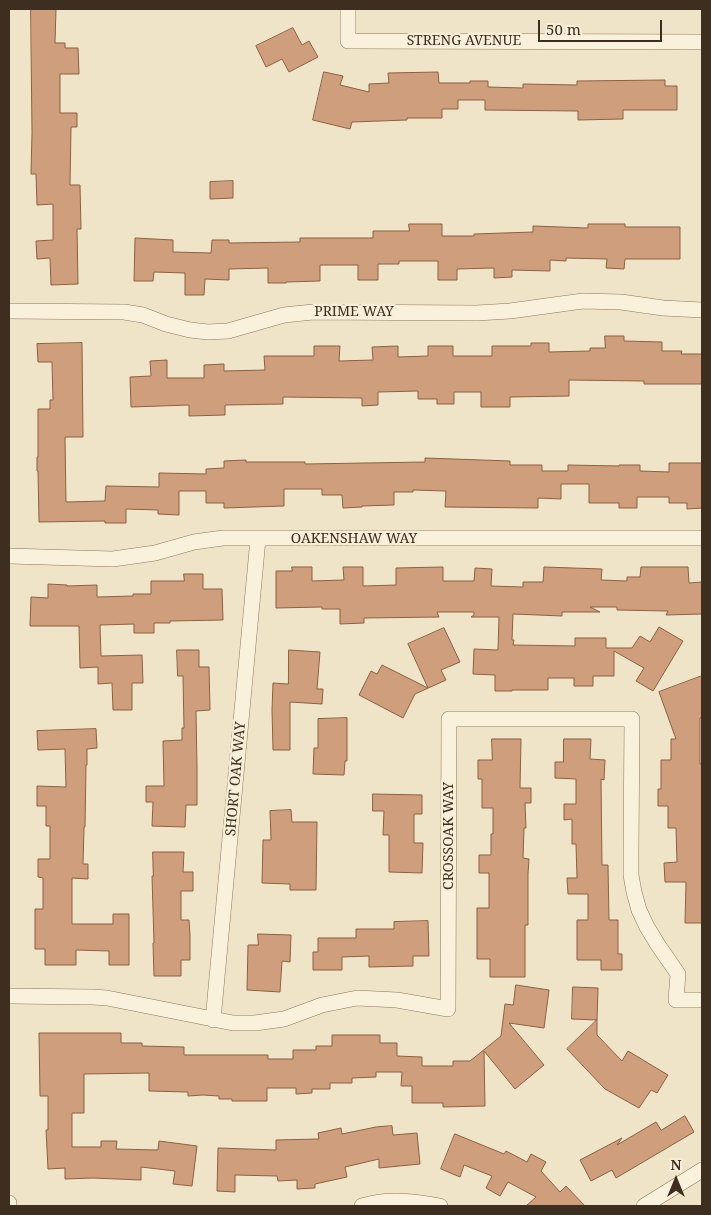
<!DOCTYPE html>
<html>
<head>
<meta charset="utf-8">
<style>
  body { margin:0 }
  #map { position:relative; width:711px; height:1215px; overflow:hidden; background:#f0e4c8; font-family:"Noto Serif",serif }
  canvas { display:block }
  .frame { position:absolute; inset:0; border:10px solid #3d2e20; pointer-events:none }
  .north { position:absolute; left:651px; top:1155px; width:50px; height:50px; -webkit-text-stroke:4px #f7eed8; paint-order:stroke; rotate:0deg; font-size:14px; font-weight:700; line-height:20px; text-align:center; color:#3d2e20 }
  .north::after { content:''; display:block; margin:auto; width:18px; height:22px; background:#3d2e20; clip-path:polygon(50% 0,100% 100%,50% 72%,0 100%) }
  .scale { position:absolute; left:538px; top:20px; width:124px; height:22px; box-sizing:border-box; border:2px solid #3d2e20; border-top:0; padding-left:6px; font-size:15px; line-height:18px; white-space:nowrap; color:#3d2e20; -webkit-text-stroke:4px #f7eed8; paint-order:stroke }
</style>
</head>
<body>
<div id="map">
<canvas width="711" height="1215"></canvas>
<div class="frame"></div>
<div class="north">N</div>
<div class="scale">50 m</div>
</div>
<script>
const ctx = document.querySelector('canvas').getContext('2d');
ctx.lineJoin = 'round';
function fill(path, color) { ctx.fillStyle = color; ctx.fill(path, 'evenodd'); }
function strokePath(path, color, width, dash) { ctx.strokeStyle = color; ctx.lineWidth = width; ctx.lineCap = dash ? 'butt' : 'round'; ctx.setLineDash(dash || []); ctx.stroke(path); }
function label(font, color, halo, rows, align = 'center') {
  ctx.font = font + ' "Noto Serif",serif'; ctx.lineWidth = 4.5; ctx.setLineDash([]); ctx.textBaseline = 'middle'; ctx.strokeStyle = halo; ctx.fillStyle = color; for (const [text, x, y, turn = 0] of rows) {
    ctx.save(); ctx.translate(x, y); ctx.rotate((+turn || 0) * Math.PI / 180); ctx.textAlign = isNaN(turn) ? turn : align; if (halo) ctx.strokeText(text, 0, 0); ctx.fillText(text, 0, 0); ctx.restore();
  }
}
const building = new Path2D(`
  M31,9h25l-1,34h10v5h13l1,26h-19v39h17v14h-6l-1,58h10l1,44h-4l1,55 -27,1 -1,-27 -13,1 -1,-18 17,-1v-36l-16,1 -1,-31h-5l1,-41z
  M293,28l9,17 7,-4 9,16 -29,15 -7,-13 -16,8 -10,-21z
  M324,72l19,4 -3,9 29,7v-8l20,-1 -1,-10 50,-1 1,11h31v-2h18v6l35,1v-4l54,1v-4l88,-1v6h12v24h-54v9l-45,1v-9l-93,-1v-10h-27v9h-16v9h-35v2l-55,2 -2,7 -37,-9z
  M233,181v17l-23,1v-17z
  M409,224h33v12h32v-2l59,-2v-6l55,2v-4h37v3h55v32h-55l-1,10 -18,-1 1,-9 -41,-1v3l-16,-1v11l-38,-1v7l-18,1v-10l-37,1v11h-19v-19h-39v3h-21v16h-20v-15h-38v16l-34,1v1h-18v-15l-39,1v11l-24,-1 -1,16h-19v-22l-31,-1 -1,9h-19l1,-43 38,2v12l38,1 1,-13h17v3l71,-1v-4h73v-7h36z
  M605,336h19v5l38,1v9h20l-1,3h21v30h-58v-3l-75,-1v16l-59,1v10h-29v-15h-27v12h-17v-5h-19v-8l-40,1v13l-16,1v-8l-79,-1v7l-58,1v10l-36,1v-11l-58,2 -1,-30 21,-1 -1,-15 17,-1v18h37v-13l20,-1v7l41,-1 -1,-14h50v-10h26l-1,15 34,-1 -1,-13 26,-1v11l30,-1v-10h25v10h39v-10h39v-3h18v9l41,-1v-3h15z
  M82,343l1,94h-18l1,65 39,-1 1,-15 53,1v-14l47,1v-5l18,-1v-7l22,-1v2h59v2l120,-2v-4l85,3v4h32v6h26v-6l51,1v-1h21v6l29,1v-9h33v45l-15,1v-6h-18v-6h-32v11h-18v-5h-30v-19h-28v15l-23,-1v10l-93,-1 1,-16 -33,-1v2h-19v13l-32,1v1l-19,1 -1,-13h-20v-6h-38v17l-60,2v-5h-18v-12h-27v24l-21,-1v-4l-32,-1v14h-21v-2l-66,1 -1,-51h-1v-14h1v-48h12v-9h3l-1,-38h-14l-1,-18z
  M292,567h20v14l32,-1 -1,-13h20v19l33,-1v-17l47,-1v14h31l1,-13 17,1 -1,17 32,1v-5h20l1,-15 58,2 -1,11 26,1v-4h13l1,-10h47l1,16 13,-1v32l-36,1 2,-4 -51,-1v-3h-27l10,5h-38v4l-49,-2 -1,26h2l-1,5 62,1v-8h31v10h26l8,-12 10,6 9,-15 24,14 -30,50 -17,-10 8,-13 -30,-17v25h-21v10h-19v-8h-26v12h-36v1h-17v-16l-22,-1 1,-25 24,1 1,-33h-28l3,-2v-3h-37l2,5 -75,1v5l-24,1v-15h-18v-2l-46,1v-37h16z
  M184,574h19v15h19l1,31 -53,1v2h-16v10h-20v-9l-34,1 1,31 41,-1 1,28h-11v27h-19l-1,-27 -14,1v-17l-18,1 -1,-42h-49l1,-29 17,1v-14l19,1v1l30,-1v12l36,-1v-2h18v-13h33z
  M444,628l16,34 -19,8 5,10 -31,14 -12,24 -44,-23 12,-24 6,3 5,-9 46,23 -20,-44z
  M177,650h22v17h10l1,43 -14,1 1,56v38h-11l-1,22 -33,-1 1,-24h-7v-16h18l-1,-45 19,-1v-12h2l-1,-52h-5z
  M289,650l31,2 -3,37h6l-1,15 -32,-2v48h-17l-1,-40 1,-27 15,1z
  M702,676v41l-2,1v46h2v159h-17l1,-41h-21l-1,-19 13,-1 -1,-34h-8v-22h-10v-17h3v-29h10v-21h5l-17,-47z
  M347,718v43h-2l-1,14 -31,-1 1,-26h4v-29z
  M96,729l1,19 -10,1v16h-1l-1,62h-1l-1,37h5v15l-16,-1v46h41v-10h16v51h-20v-14l-33,-1v15h-31v-16h-10v-40h8v-31l-5,-1v-18h12v-33h-4v-20h-9v-20l29,1 -1,-38 -27,1 -1,-19z
  M492,739h29l-1,49h11v15h-6l1,25h-2l-1,30 6,1 -1,15v51h-3v52h-35v-18h-13v-51h12v-35h-10v-18h12v-21h2v-26h-11v-29h-4v-19h14z
  M564,739h27l-1,20 15,1 -1,20 -3,-1 1,86h6l1,55h9v34h4v16h-21v-10h-24v-40h11v-26h-20l-1,-16h10l-1,-34h-4v-25l-8,1v-16h12v-25l-21,-1v-16h8z
  M373,794l49,1v19h-8v29h9l-1,30 -33,-1v-37h-6l1,-24h-11z
  M291,810l1,12h25l-1,68h-26v-6l-28,-1 1,-43h8l-1,-29z
  M153,852h31l-1,20h10v19h-12v29h8l1,16v24h-9v16h-27l-1,-33h1l-2,-67h1z
  M428,921l1,35h-16v10l-44,1v-11l-27,1v13h-29v-18h5v-14h38v-9h38v-7z
  M258,934l33,1 -1,27 -8,-1 -2,31 -33,-2 1,-45h10z
  M516,985l33,5 -5,38 -35,-5 35,42 -29,24 -31,-38 1,55 -42,1v-4h-31v-17h-11l1,-14h-26v5l-24,1v5h-22v6h-18v4l-16,1v-6h-29v13h-35v-2h-13v-3l-16,-1 -15,1v-4l-39,-1v-18l-65,1v39h-12v34h29v-6h16l-1,8 42,1 1,-9 38,5 -5,40 -19,-2 2,-13 -34,-4v13l-48,-2 -28,1v-11l-17,1 -2,-39h2v-34h-8l-1,-63h82v10h21v3l42,1v8h84v4h25v-9h23v-4h16v-11h48v8h17v13l25,1v9h31v-5h17l31,-25 4,-32 8,1z
  M573,987l25,1 -1,32 -25,-1z
  M597,1020v15l25,26 6,-10 40,24 -11,18 -6,-3 -12,18 -34,-19 -38,-40z
  M685,1116l9,16 -78,46 -4,-8 -21,11 -11,-21 42,-22 -5,7 39,-23 5,8z
  M392,1126l1,9 24,-2 3,31 -41,4v-9l-34,8 2,10 -32,7v4l-18,1v-9l-19,1 -1,-5 -42,-1v17l-18,-1 1,-43 58,2v-10l43,-1 -1,-6 23,-5 1,6 34,-7z
  M455,1134l49,20 2,-3 21,11 4,-8 15,8 -5,9 19,21 6,-6 19,20h-59l10,-9 -28,-15 -8,14 -14,-8 6,-12 -28,-11 -4,12 -19,-8z`);
fill(building, '#cf9f7d');
strokePath(building, '#8d5f41', 1);
const street = new Path2D(`
  M348,9v32l354,1
  M9,311l115,1 19,3 23,9 24,6 18,2 20,-1 56,-16 29,-3 164,1 33,-2 73,-10 38,1 42,6 39,2
  M9,556l104,3 42,-6 39,-11 29,-4h479
  M9,996l84,1 14,1 126,25h22l29,-4 38,-14 35,-7 40,2 51,9 1,-290h183l-1,131v25l3,17 5,18 8,17 11,18 20,29 -2,26h26
  M213,1020l45,-481
  M9,1203v3
  M362,1206c27,-8 52,-5 78,0
  M644,1206l58,-36`);
strokePath(street, '#8d765c', 16);
strokePath(street, '#faf1dc', 15);
label('14px', '#3d2e20', '#f7eed8', [
  ["STRENG AVENUE",464,41],
  ["PRIME WAY",354,312],
  ["OAKENSHAW WAY",354,539],
  ["SHORT OAK WAY",236,779,-85],
  ["CROSSOAK WAY",449,836,-90]
]);
</script>
</body>
</html>
